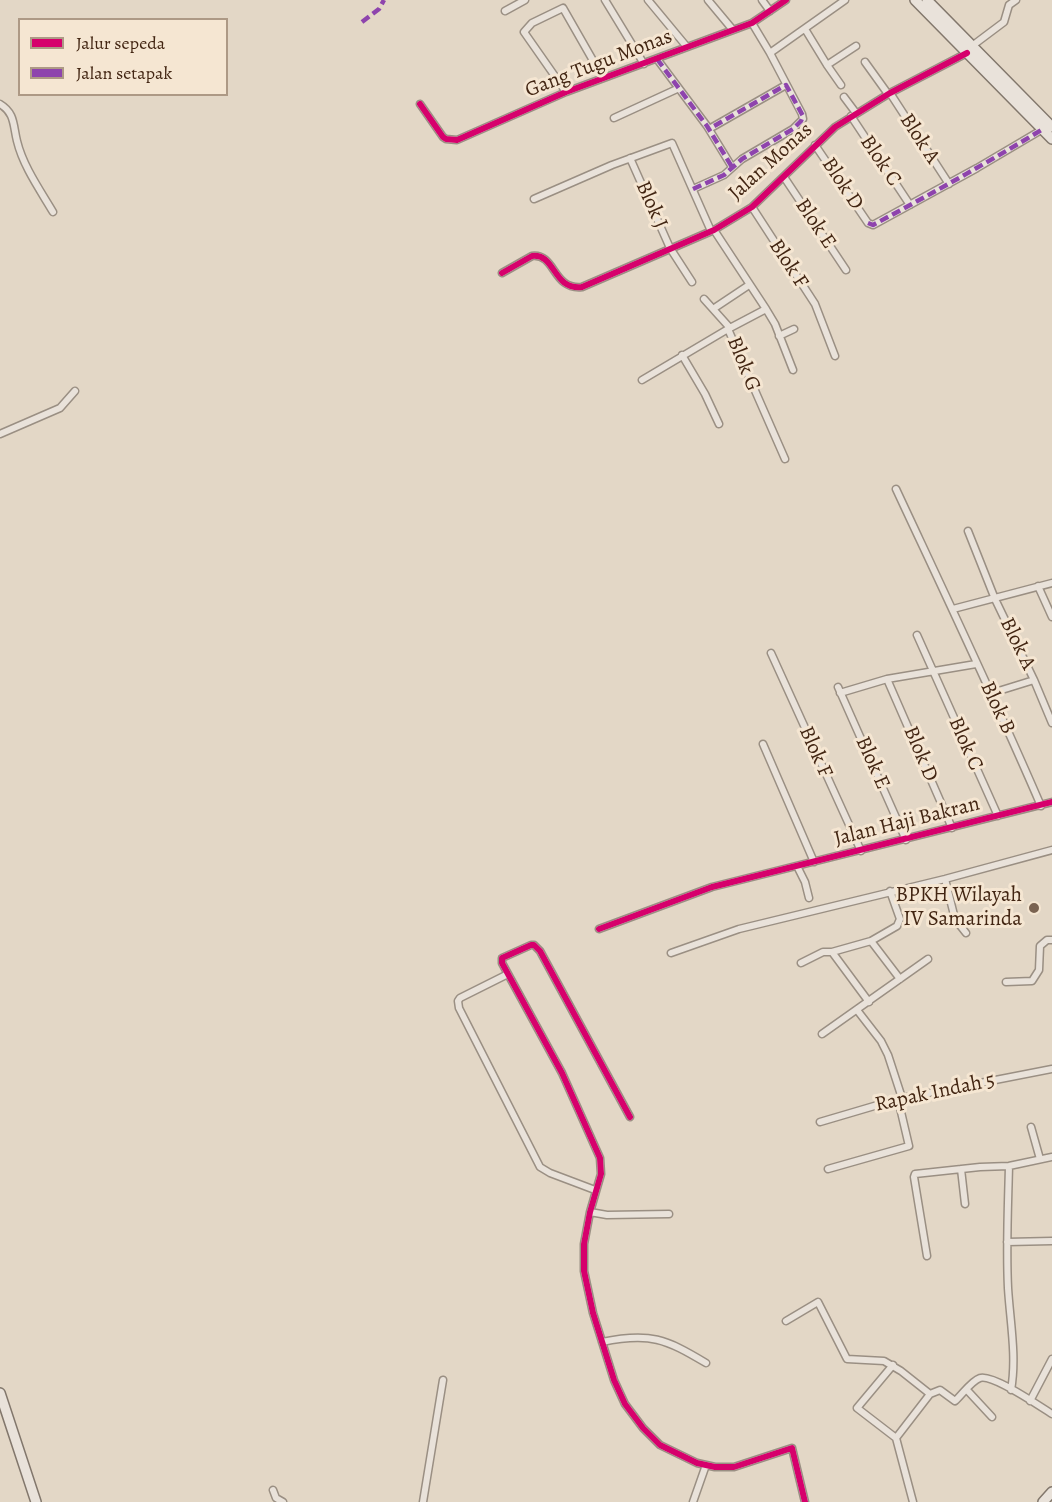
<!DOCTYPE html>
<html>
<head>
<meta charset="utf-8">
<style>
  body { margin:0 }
  #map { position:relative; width:1052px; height:1502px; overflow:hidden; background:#e3d7c6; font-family:Alegreya,serif }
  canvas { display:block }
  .legend { position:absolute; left:18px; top:18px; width:210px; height:78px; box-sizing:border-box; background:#f5e6d2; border:2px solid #ad9985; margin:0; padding:8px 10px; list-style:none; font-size:18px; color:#422512 }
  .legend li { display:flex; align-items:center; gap:12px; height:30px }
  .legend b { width:30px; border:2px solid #ad9985 }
</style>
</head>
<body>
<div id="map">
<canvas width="1052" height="1502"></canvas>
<ul class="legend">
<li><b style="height:8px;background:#d6006c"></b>Jalur sepeda</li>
<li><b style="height:8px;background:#8e44ad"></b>Jalan setapak</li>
</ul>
</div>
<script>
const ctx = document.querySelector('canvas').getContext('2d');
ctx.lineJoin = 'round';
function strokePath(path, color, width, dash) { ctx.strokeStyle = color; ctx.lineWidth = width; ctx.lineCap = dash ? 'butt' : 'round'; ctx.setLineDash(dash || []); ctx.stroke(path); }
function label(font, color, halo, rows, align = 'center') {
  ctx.font = font + ' Alegreya,serif'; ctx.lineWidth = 6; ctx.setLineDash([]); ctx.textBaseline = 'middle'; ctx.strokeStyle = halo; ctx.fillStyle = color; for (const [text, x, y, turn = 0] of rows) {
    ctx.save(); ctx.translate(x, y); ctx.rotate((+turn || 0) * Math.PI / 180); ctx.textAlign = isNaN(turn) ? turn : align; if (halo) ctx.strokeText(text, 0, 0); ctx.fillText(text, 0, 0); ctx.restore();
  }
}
const minor = new Path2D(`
  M605,0l39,64
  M648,0l39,47
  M708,0l25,30
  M762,0l8,11
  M505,11l20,-11
  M805,29l22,36 14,20
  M972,46l32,-24 5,-17 7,-5
  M770,53l75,-53
  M657,59l50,67 25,41
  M865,62l23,32
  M827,65l29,-19
  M566,92l-42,-60 8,-9 31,-15 40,70
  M890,93l59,91
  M844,97l12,16
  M0,104c15,9 13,21 17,37 6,25 23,49 36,71
  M420,104l23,33 3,2 11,1 109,-48 186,-69 34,-23
  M851,116l59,89
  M614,118l63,-29
  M709,129l77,-44
  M815,145l53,78 5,2 104,-57 66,-39
  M630,158l40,90 22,34
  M784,177l62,93
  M693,189l31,-14 18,-16 51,-30 10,-10 -1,-5 -32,-61 -18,-30
  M534,199l78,-34 60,-22 39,88
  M752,207l63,97 20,52
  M714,230l52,79 -38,20 57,130
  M502,273l30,-17c24,-3 20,34 50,31l132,-57 38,-23 83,-80 55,-34 77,-40
  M704,299l26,29
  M716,307l33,-22
  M766,309l9,15 18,46
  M779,336l15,-7
  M682,355l23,39 14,30
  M642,380l86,-51
  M0,434l60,-26 15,-17
  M896,489c49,105 99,210 145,317
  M968,531l27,68 39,81 18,43
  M1038,586l14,31
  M953,609l99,-26
  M917,635l81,181
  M771,653l90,198
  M887,679l65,149
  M838,687l68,153
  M840,693l47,-14 89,-15
  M992,693l42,-13
  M763,744l51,118
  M797,866l8,16 4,16
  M945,879l10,40 11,14
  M599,929l113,-42 340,-85
  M871,941l29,38
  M832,952l37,50
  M671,953l68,-24 206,-50 107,-29
  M801,963l22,-11h9l39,-11 26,-15 3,-7 -10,-28
  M508,974l-48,24 -2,3 1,7 81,159 10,6 45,17
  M1006,982l26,-1 7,-11 1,-24 7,-6h5
  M857,1010l24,31 7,14 14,43
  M822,1034l106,-75
  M630,1117l-90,-166 -6,-6h-3l-29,13v5l60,110 38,85 1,16 -11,38 -6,32v27l9,42 21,67 11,24 18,24 17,17 37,18 18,4h19l58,-19 13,54
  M820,1122l78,-23 154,-30
  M1031,1127l9,32
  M1009,1166c-1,41 -3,81 -1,122 2,33 9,69 3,102
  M828,1169l81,-23 -11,-47
  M961,1169l4,35
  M590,1212l17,3 62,-1
  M1007,1242l45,-1
  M927,1256l-13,-79 1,-3 65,-7 29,-1 43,-9
  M786,1321l32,-19 29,57 37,2 17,10 29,23 10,-4 15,11c7,-6 16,-20 25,-23 13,-4 59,28 72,36
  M602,1342c48,-10 64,-3 104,21
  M893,1365l-36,43 39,30
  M967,1390l25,27
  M1030,1401l22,-42
  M896,1438l17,64
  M896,1438l34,-44
  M273,1490l3,8 7,4
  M423,1502l20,-122
  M693,1502l13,-37`);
const secondary = new Path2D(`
  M915,0l137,139
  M927,0l125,127
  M0,1393l36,109
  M1043,1502l9,-10`);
strokePath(minor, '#9a8f83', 9);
strokePath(secondary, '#82776c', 12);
strokePath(minor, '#e9e2da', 6);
strokePath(secondary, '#e9e2da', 9);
strokePath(new Path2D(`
  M362,22l17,-13 5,-9
  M657,59l50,67 25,41
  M693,189l31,-14 18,-16 51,-30 8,-8 2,-5 -17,-31 -77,44
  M868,223l5,2c58,-31 114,-62 170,-96`), '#8e44ad', 4.5, [9, 4.5]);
strokePath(new Path2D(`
  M420,104l23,33 3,2 11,1 109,-48 186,-69 34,-23
  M502,273l30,-17c24,-3 20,34 50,31l132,-57 38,-23 83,-80 55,-34 77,-40
  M599,929l113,-42 340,-85
  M630,1117l-90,-166 -6,-6h-3l-29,13v5l60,110 38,85 1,16 -11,38 -6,32v27l9,42 21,67 11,24 18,24 17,17 37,18 18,4h19l58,-19 13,54`), '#d6006c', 6);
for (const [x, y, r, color] of [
  [1034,908,6,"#7a6351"]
]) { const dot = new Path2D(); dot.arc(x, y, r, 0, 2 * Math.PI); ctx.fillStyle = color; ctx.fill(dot); strokePath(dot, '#f5e6d2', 2); }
label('21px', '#422512', '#f5e6d2', [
  ["Gang Tugu Monas",599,64,-21],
  ["Blok A",919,139,57],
  ["Blok C",880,161,56],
  ["Jalan Monas",771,162,-42],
  ["Blok D",842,184,56],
  ["Blok J",651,205,66],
  ["Blok E",815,224,56],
  ["Blok F",788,264,57],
  ["Blok G",743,364,68],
  ["Blok A",1017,644,64],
  ["Blok B",997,708,65],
  ["Blok C",965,744,66],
  ["Blok F",815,752,66],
  ["Blok D",920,754,67],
  ["Blok E",872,763,66],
  ["Jalan Haji Bakran",907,822,-14],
  ["Rapak Indah 5",935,1093,-12]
]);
label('21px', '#422512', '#f5e6d2', [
  ["BPKH Wilayah",1022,896],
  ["IV Samarinda",1022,920]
], 'right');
</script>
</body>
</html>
